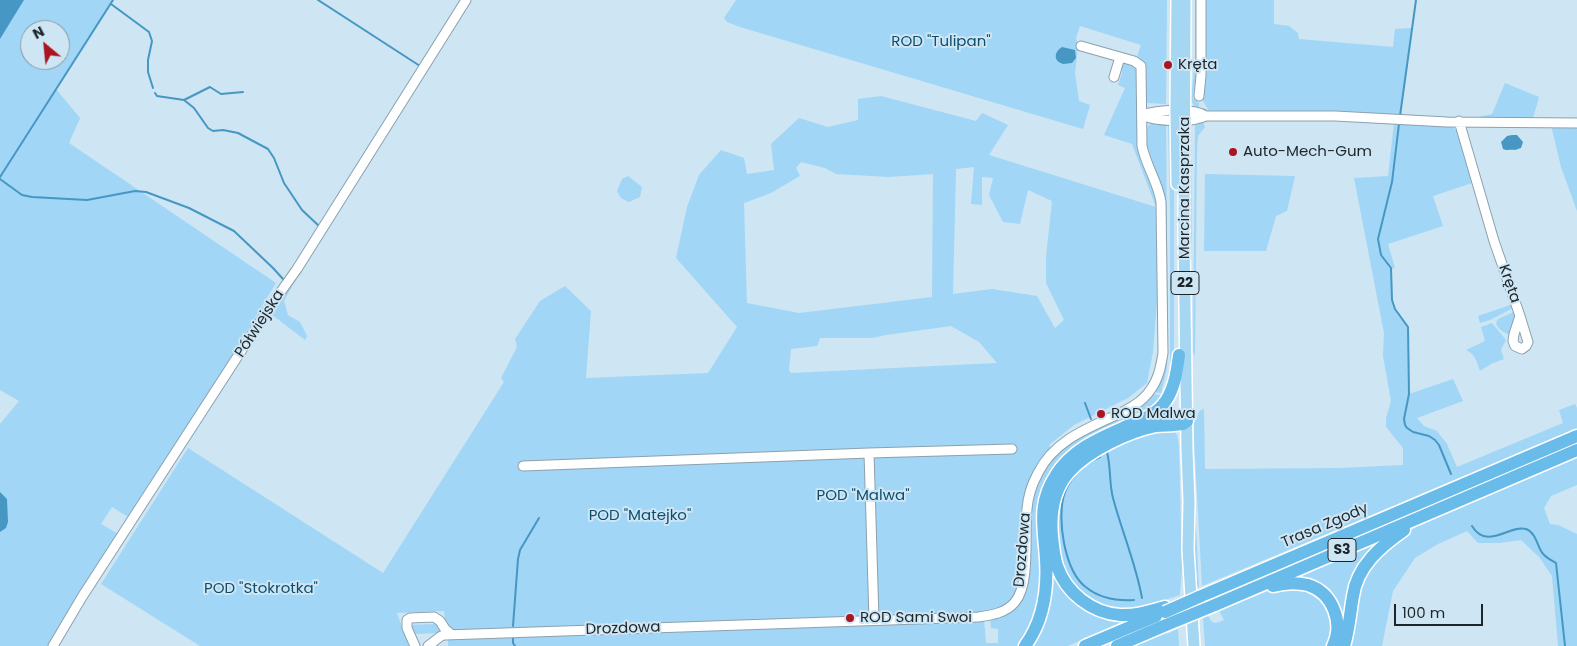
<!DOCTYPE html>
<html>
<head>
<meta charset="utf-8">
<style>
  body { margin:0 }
  #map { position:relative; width:1577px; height:646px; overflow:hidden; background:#cee5f3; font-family:Poppins,sans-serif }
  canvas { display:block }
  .north { position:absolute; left:20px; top:20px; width:50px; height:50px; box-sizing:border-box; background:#cee5f3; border:1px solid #8798a3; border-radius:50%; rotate:332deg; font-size:14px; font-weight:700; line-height:20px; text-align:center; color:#1c252a }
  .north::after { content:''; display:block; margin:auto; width:18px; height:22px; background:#aa1520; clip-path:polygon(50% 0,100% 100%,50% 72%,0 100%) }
  .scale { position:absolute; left:1394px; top:604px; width:89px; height:22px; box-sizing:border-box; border:2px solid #1c252a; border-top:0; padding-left:6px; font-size:15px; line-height:18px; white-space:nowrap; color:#1c252a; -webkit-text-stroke:4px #cee5f3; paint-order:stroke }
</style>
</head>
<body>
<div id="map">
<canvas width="1577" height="646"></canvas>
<div class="north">N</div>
<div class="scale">100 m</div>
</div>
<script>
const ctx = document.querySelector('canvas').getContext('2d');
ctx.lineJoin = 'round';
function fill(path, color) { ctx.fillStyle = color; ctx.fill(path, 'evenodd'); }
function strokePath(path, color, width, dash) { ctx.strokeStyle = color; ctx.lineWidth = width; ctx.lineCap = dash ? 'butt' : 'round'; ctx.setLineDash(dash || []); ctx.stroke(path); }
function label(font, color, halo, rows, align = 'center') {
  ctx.font = font + ' Poppins,sans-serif'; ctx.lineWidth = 4; ctx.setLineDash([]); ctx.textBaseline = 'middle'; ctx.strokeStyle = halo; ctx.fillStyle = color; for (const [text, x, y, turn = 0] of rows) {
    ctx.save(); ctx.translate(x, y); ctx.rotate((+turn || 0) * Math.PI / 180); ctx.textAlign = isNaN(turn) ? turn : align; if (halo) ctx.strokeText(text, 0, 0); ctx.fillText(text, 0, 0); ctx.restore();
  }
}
fill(new Path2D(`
  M24,0h89l-57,89 24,29 -11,25 207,140 -124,204 -22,31 -18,-11 -11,17 19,11 -71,111h-49v-222l19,-23 -19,-11v-353zM30,30h30v30h-30z
  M736,0h431l-1,104 -18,-1 -5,-4v-37l-9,-4 3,-1 4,-12 -61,-19 -4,12 2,8 -3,27 4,28 11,4 -7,24 -343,-102 -13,-5 -3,-4z
  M1195,0h4l-2,82 -3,4 -1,13 6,4v6l-4,-1 -4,-8 4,-41z
  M1204,0h70v24l15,2 9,7 1,6 94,8 2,-18 17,-1 -12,89 -191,-6 -6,-10z
  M1124,62l13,3 2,73 18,60v103l-4,51 -6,31 -19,15 -54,27 -25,20 2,3c-8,9 -17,20 -21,32 -5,11 -7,25 -8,37 -2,25 7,67 -14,85 -9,8 -19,7 -28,11l-528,17 -7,-9 -1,-10 -47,2 12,33h-209l-99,-62 87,-136 195,125 121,-191 -3,-4 16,-31 -2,-8 25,-38 25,-15 26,25 -5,67 122,-5 29,-46 -61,-69 11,-51 12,-32 22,-25 23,8 3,16 27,-4 -3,-26 28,-26 29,9 30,-7v-21l23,-3 95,25 6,-8 26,12 -19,30 167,52 -24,-63 -28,-9 21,-47 -7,-3 4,-12v-10zM801,162l24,6 11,6 53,3 44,-3 -1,123 -133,16 -52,-10 -3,-100 27,-10 29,-17 -4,-8zM974,167l-3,37 11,1v-28l11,1 -4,17 14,27 17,2 8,-34 24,11 -6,56v26l18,37 -9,8 -18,-32 -45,-7 -39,5 3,-125zM951,326l28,16 18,21 -206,10 -2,-3 2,-21 26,-3 3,-8h52l14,-3z
  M1505,83l34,14 -7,25 -73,-1 33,-7z
  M1200,121l3,1 2,5 -7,9 -1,13 -2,207 -2,-4 2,-230z
  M1154,123l12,1 2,222 -1,23 -6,24 -7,-1 5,-10 5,-180 -18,-54v-19l4,-5z
  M1394,123l54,1 9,7 15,52 -39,13 10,30 -55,18 7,24 -4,1 1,31 3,9 13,18 1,67 44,-15 10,22 -46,17 7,8 13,5 10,13 10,23 106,-44 -4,-13 16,-6 2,4v21l-375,157 -9,-165 4,-1c1,-6 1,-10 7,-11l1,60 133,-1 65,-3v-17l-17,-21v-9l5,-17 -8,-45 1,-23 -30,-155 34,-2z
  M1577,123v88l-16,-44 -10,-42z
  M1192,124l-1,226 -3,1 1,-223z
  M1168,125l4,6 2,61v168l-1,8 -9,24 6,-24v-153z
  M1205,174l90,2 -8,35 -11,5 -10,35h-62z
  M628,176l14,11 -2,10 -11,5 -8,-4 -4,-7 5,-12z
  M300,270l-2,6 -14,25 4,14 12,7 7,14 -2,4 -38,-29z
  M1513,304v3l-2,2 -21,11 -10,3 -2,-7z
  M1516,311v10l-7,14c-5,-3 -12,-6 -13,-12l2,-4z
  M1492,323l14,17 -5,10 3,9 -13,5 -11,7c-3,-9 -5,-17 -14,-21l19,-9 -4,-14z
  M1152,394l8,1 4,3 -5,6 -96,55 -21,142 -21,45h-573v-6l532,-18v-3h4l2,24h12v-14l-7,-1 -1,-9c21,-10 32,-12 37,-36l2,-67 8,-35 15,-24 25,-20 44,-21 1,2 12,-6v-2z
  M1189,408h1l9,179 -4,2z
  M1160,430l14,1 3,4 2,10 3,124 -2,26 -46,15 -31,-2 -28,-19 -16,-28 -4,-54 15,-32 42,-29z
  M1087,453l-38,60 22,82 59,24 -62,27h-38l9,-14 7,-120z
  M1577,457v28l-26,11 -7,12 6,16 8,1 19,9v112h-19l-6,-70 -13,-19 -18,-17 -21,3h-22l-11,-12 -29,13 -23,14 -22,33 -11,55h-36l13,-56 10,-24 34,-32 26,-14z
  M1381,540l-19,21 -18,71 -5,-20 -48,-33z
  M1304,588l18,9 12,26 -7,23h-122l-2,-28 5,-2 4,6 4,1 8,-3 -5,-10 54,-21z
  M434,620l7,9 -2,4 -25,1 -4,-9 24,-1z
  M1178,629l1,17h-44l32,-14v2z`), '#a1d6f6');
fill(new Path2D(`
  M0,0h24l-24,39z
  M1062,47l13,3 1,8 -4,5 -9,1c-10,-3 -9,-12 -1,-17z
  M1512,135h5l6,7 -2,6 -6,2c-4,-1 -7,1 -12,-1l-2,-7 6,-6z
  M0,492l7,7 1,23 -2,6 -6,4z`), '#4697c3');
strokePath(new Path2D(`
  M318,0l102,66
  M111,4l38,28 3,9 -4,19v12l5,16
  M155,93l2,3 27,4 10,8 14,20 5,3 10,-1 15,3 30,16 6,9 10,25 18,27 17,16
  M184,100l26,-13 11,7 22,-2
  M1400,116l16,-116
  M1399,124l-7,58 -14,57 3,16 10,13 1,32 3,9 13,18 1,67 -5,25 1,6 2,3 6,4 16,4 6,4 4,5 12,29
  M0,177l113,-177
  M0,179l22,16 10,2 55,3 48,-9 11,1 43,16 45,23 39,37 10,11
  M1085,403l6,16
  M1107,452c4,15 2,31 6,46 9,34 23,66 29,100
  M1100,457c-15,6 -29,19 -35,35 -9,24 -1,80 22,96 14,11 30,13 47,12
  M1472,526c15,25 38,-2 54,3 9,3 11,15 15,22 3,6 10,9 15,12l9,83
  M513,626l5,-67 2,-9 19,-32
  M513,637v6l2,3`), '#4697c3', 2);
const minor = new Path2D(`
  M1114,77l6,-20
  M1199,96l2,-20v-76
  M1142,115c15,7 49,8 64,1h129l112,6 130,1
  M1142,115c15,-5 51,-8 64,1
  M1459,121l35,120 26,75 -6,18 -1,7 2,5 7,3 4,-3 2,-4 -8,-26
  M523,466l346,-13
  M874,620l-5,-167 143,-4
  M53,646l29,-49 185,-286 30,-42 169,-269
  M415,646l-8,-18v-8l3,-2 24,-1 6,4 5,8 6,5
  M428,646l13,-10 4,-1 533,-18c14,-2 28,-4 37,-15 16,-19 9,-69 12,-93 1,-13 5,-25 11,-36 15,-30 45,-43 74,-56 15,-7 30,-14 39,-28 8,-11 10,-24 12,-36l-2,-151c-3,-20 -15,-36 -19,-56l-1,-80 -7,-5 -53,-15`);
const major = new Path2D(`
  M1177,0l-1,111 1,73
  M1185,0l-1,233 3,218 2,50 -1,48 6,97`);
const highway = new Path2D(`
  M1150,417l23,-1 14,5
  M1273,586c11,-3 23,-4 35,-1 25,8 36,38 25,61
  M1199,597l378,-161
  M1215,605l362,-155
  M1165,607c-15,4 -29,9 -45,8 -28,-2 -54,-22 -63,-49 -3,-9 -4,-20 -5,-30 -2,-23 2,-47 17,-64 20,-22 59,-40 87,-46 9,-1 18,0 27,-2l4,-3
  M1025,646c19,-26 23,-56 21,-87 -2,-32 -9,-55 10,-84 16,-26 44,-37 71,-49 15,-6 31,-12 40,-27 8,-13 10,-29 12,-44
  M1085,646l71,-30
  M1117,646l49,-21
  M1344,646c5,-17 6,-33 9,-50 4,-30 28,-50 51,-66`);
strokePath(minor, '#8ba1af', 11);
strokePath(major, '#fff', 14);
strokePath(highway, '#fff', 15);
strokePath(minor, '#fff', 9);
strokePath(major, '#a5d6f2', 11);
strokePath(highway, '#69bbe9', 12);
const highwayBridge = new Path2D(`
  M1165,612l34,-15
  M1166,625l49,-20`);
strokePath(highwayBridge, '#fff', 15, []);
strokePath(highwayBridge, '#69bbe9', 12);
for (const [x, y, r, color] of [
  [1168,65,5,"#aa1520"],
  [1233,152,5,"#aa1520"],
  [1101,414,5,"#aa1520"],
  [850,618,5,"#aa1520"]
]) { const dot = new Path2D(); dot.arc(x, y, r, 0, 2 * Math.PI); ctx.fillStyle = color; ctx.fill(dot); strokePath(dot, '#cee5f3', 2); }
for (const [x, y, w] of [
  [1185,283,28],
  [1342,550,28]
]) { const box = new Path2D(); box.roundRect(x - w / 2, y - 11.5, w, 23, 4); ctx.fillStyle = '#cee5f3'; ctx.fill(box); strokePath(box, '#1c252a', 1); }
label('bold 14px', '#1c252a', null, [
  ["22",1185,283],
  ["S3",1342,550]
]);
label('15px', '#0d4e6d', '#cee5f3', [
  ["ROD \"Tulipan\"",941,42],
  ["POD \"Malwa\"",863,496],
  ["POD \"Matejko\"",640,516],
  ["POD \"Stokrotka\"",261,589]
]);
label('15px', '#1c252a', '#cee5f3', [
  ["Kręta",1178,65],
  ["Auto-Mech-Gum",1243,152],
  ["ROD Malwa",1111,414],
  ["ROD Sami Swoi",860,618]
], 'left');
label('15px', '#1c252a', '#cee5f3', [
  ["Marcina Kasprzaka",1185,188,-90],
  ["Kręta",1509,284,71],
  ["Półwiejska",260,324,-57],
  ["Trasa Zgody",1325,526,-23],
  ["Drozdowa",1023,550,-85],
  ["Drozdowa",623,629,-2]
]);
</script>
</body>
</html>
